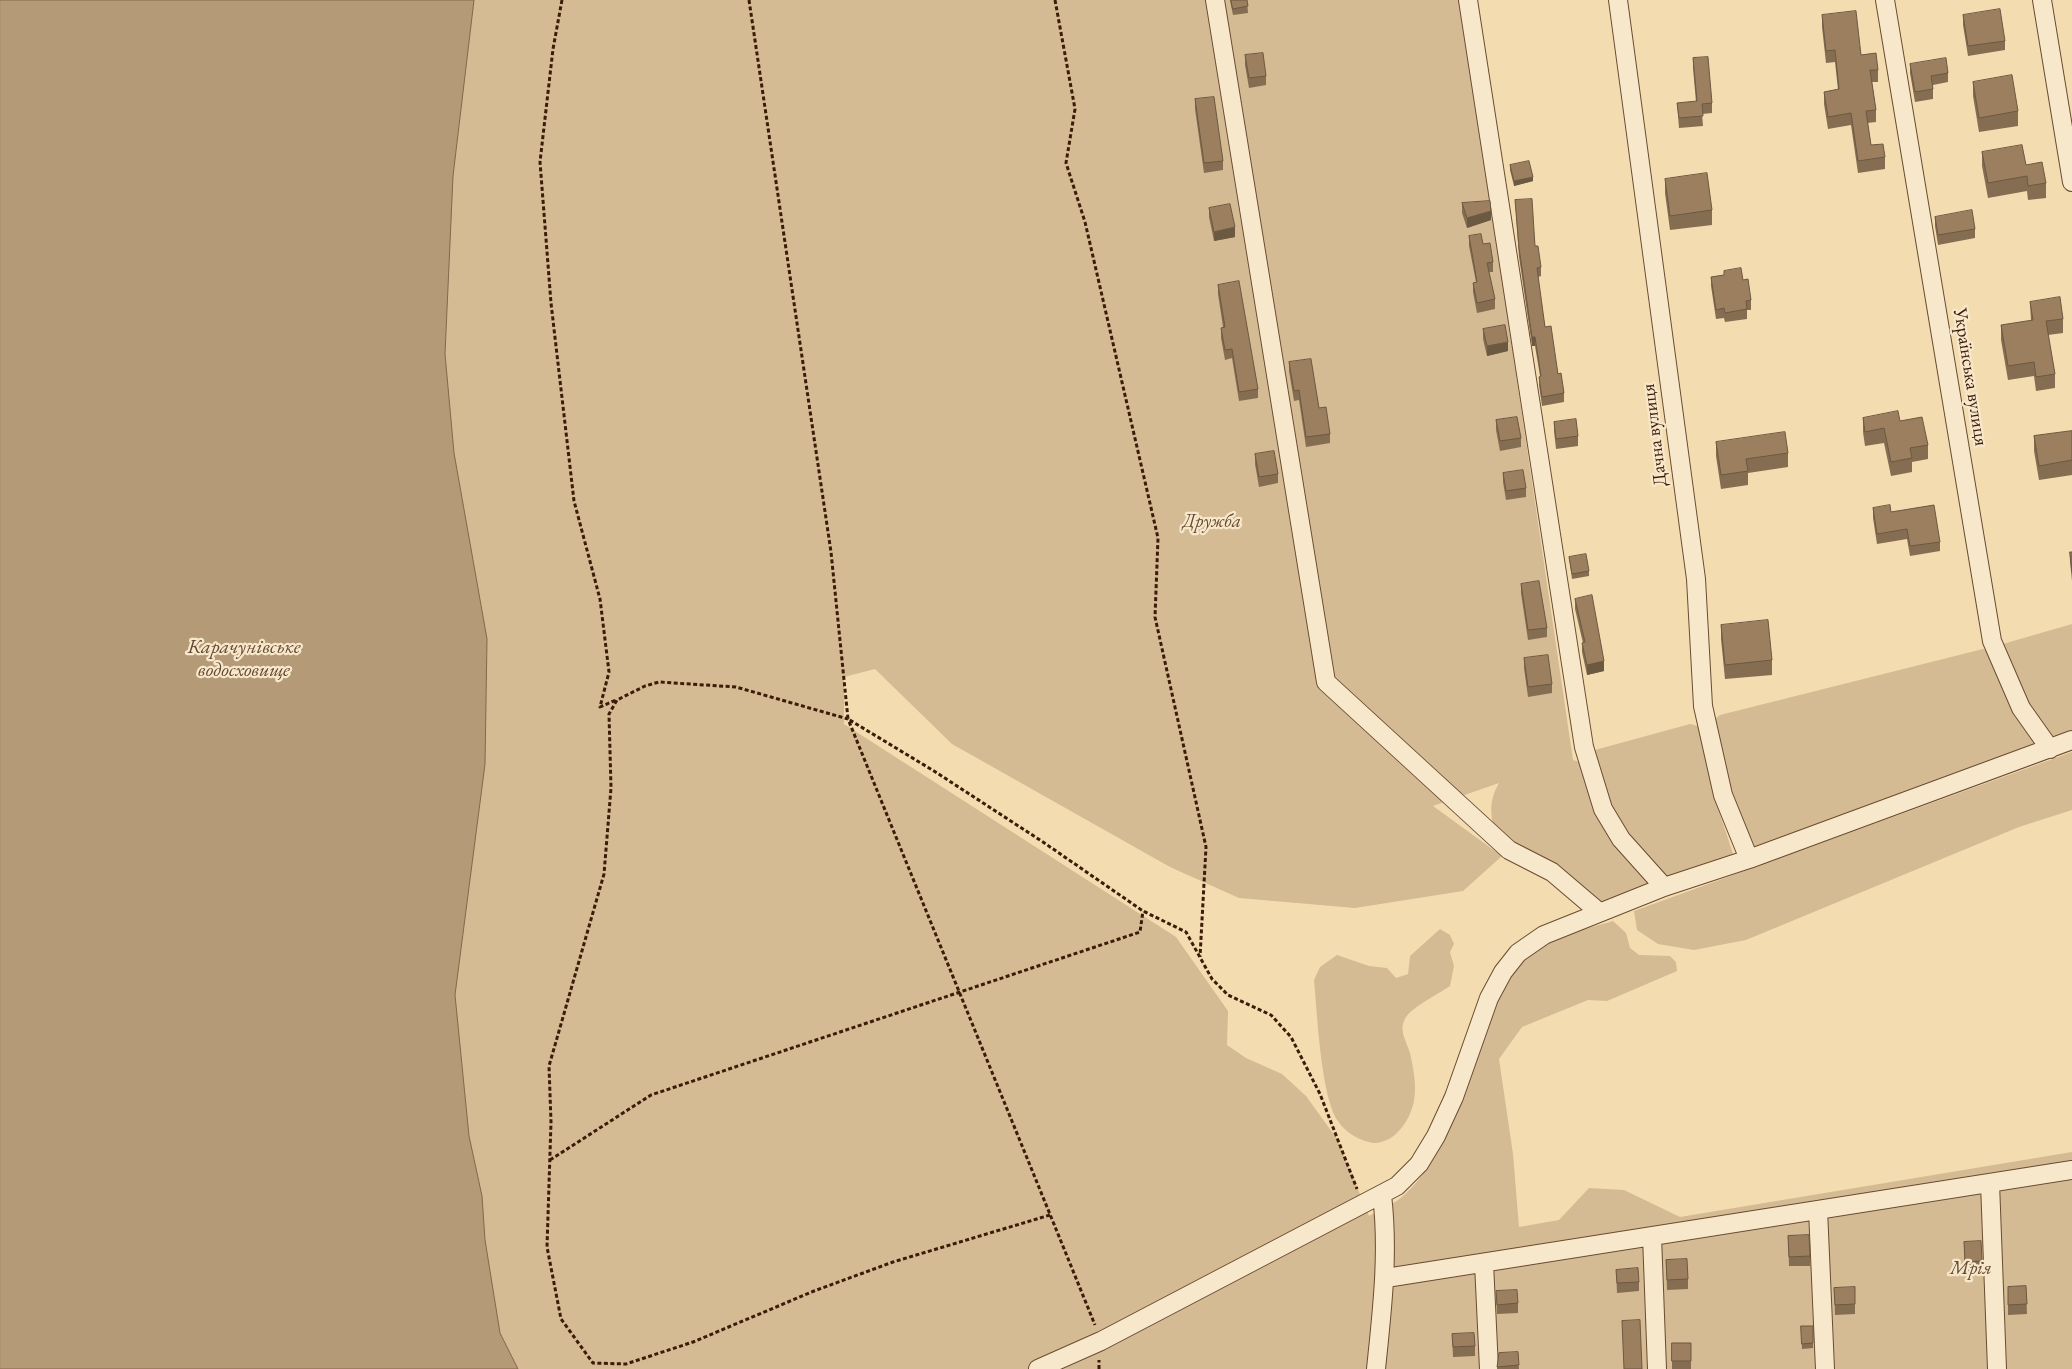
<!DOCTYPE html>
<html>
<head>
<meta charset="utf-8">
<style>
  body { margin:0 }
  canvas { display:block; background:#f3dcaf }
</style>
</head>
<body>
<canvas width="2072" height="1369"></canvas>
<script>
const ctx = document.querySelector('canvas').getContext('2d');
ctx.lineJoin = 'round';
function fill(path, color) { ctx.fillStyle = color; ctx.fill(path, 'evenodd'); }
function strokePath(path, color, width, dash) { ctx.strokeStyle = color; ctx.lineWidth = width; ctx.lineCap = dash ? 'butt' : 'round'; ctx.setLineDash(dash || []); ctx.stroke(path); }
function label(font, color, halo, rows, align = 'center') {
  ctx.font = font + ' "EB Garamond",serif'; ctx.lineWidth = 4.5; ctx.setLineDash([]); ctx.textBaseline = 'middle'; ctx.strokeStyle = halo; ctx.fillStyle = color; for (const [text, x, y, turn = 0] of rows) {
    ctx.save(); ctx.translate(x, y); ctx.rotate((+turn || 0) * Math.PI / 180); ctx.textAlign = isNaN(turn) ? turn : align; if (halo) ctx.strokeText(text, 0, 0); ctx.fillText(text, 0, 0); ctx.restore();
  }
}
fill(new Path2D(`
  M397,0h1064l112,760 10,3 69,123 -54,17 -103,-70c-5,-20 -6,-32 4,-50l-66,23 69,50 -39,35 -108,17 -116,-10 -69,-31 -218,-123 -77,-75 -31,8v47l332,213 52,74 -1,34 19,13 36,16 24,22 31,43 32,77c10,-6 24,-11 33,-19 51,-44 64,-127 90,-187 8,-18 15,-37 30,-52 23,-22 62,-28 91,-37l13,12 4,15 9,7 31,1 6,6 1,9 -70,30 -19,-1 -66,27 -23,32 14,95 6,73 40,-7 30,-32 35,2 56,27 392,-65v217h-1650l60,-160v-13l-22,-1z
  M2072,624v109l-21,7 -24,-35 -25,-55 1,-6z
  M1983,649l6,2 50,94 -287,104 -24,-55 -14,-74 6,-5z
  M1690,724l12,3 12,69 20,61 -68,24 -40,-45 -17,-29 -16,-51 2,-6z
  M2072,752v58l-53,17 -273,113 -52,10 -36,-6 -21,-14 -3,-19z
  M1440,929l10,6 4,9 -4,8 4,14 -4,20c-12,8 -36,20 -44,31 -8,13 0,23 4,36 7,31 10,57 -14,81 -7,6 -18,11 -27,8 -12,-3 -24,-10 -31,-21 -17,-23 -21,-110 -24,-141l6,-13 17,-12 32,11 18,2 9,10 12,-4 2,-18z`), '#d4bb93');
const water = new Path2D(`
  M0,0h474l-21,176 -8,178 9,99 33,186 -2,125 -30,231 14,141 13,60 3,44 15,93 18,36h-518z`);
fill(water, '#b59a77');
strokePath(water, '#85674b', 1);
const minor = new Path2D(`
  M1215,0l111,682 183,168 43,22 47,40
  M1468,0l116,747 19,62 18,30 43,48
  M1618,0l78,579 7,127 20,89 26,64
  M1885,0l107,641 29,67 29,41
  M2042,0l30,182
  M1990,1183l7,186
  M1818,1210l7,159
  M1652,1236l5,133
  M1484,1263l5,106
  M1386,1278l686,-108
  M1038,1369l63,-28 296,-155 22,-22 17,-28 18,-39 35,-99 14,-26 15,-19 26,-18 120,-48 85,-28 323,-119
  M1376,1369c6,-58 13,-116 6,-174`);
strokePath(minor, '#6a4b32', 20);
strokePath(new Path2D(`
  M562,0l-9,49 -13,113 11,141 23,198 26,98 9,73 -9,35 16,-7
  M749,0l82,552 17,167 86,52 109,71 100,69 43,21 26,47 16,16 43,20 20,22 29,57 37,95
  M1055,0l20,109 -9,54 19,59 73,316 -3,79 51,230 -6,110
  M550,1160l101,-65 489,-163 3,-21
  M1050,1215l-157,47 -79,29 -121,51 -67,22 -33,-1 -32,-44 -14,-72 4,-125 -2,-56 55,-192 7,-86 -2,-74 8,-14 28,-14 14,-4 77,5 112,32c82,202 165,404 247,606
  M1099,1369v-9`), '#3c1b09', 3, [4, 2.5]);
strokePath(minor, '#f7e8cb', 18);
fill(new Path2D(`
  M1230,0h17l1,13 -15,2z
  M1822,15l39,40 17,15v12h-6l4,28v12l-9,1 4,22 14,12v12l-27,4 -7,-48 -23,4 -4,-25v-12l14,-2 -3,-28 -9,1 -4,-36z
  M1963,15l42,26v9l-37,6 -5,-31z
  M1245,55l21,21v9l-17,3 -4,-23z
  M1693,58l19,45v10l-10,1 1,12 -24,2 -2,-25 19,-1 -3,-34z
  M1910,64l38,9v9l-15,3v14l-18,3 -5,-29z
  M1973,82l45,29v15l-39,6 -6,-36z
  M1195,99l28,62v9l-19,3 -9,-64z
  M1982,152l44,13 20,18v15l-18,2 -1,-9 -39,7 -6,-32z
  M1510,165l23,16 -19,5 -4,-16z
  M1665,179l47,31v15l-42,5 -5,-37z
  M1515,200l20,46 6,21v9l-3,1 7,50 13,47 6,19v9l-22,4 -3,-21 1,-9 -5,-30h-3l-13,-89z
  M1462,203l29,17 -24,8 -5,-15z
  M1209,208l26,29 -21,4 -5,-24z
  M1935,217l40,12v9l-37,7 -3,-19z
  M1469,236l14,8 10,18v10h-4l6,27v10l-18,4 -4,-21v-9l3,-1 -7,-36z
  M1724,271l19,9 8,20v10h-4v9l-22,3 -1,-4 -8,1 -5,-33v-9l13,-2z
  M1218,285l40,104v9l-19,3 -7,-43 -7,2 -4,-22v-10l2,-1 -5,-33z
  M2030,302l33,17v14l-15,2 7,39v14l-19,3 -2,-15 -26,4 -7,-40v-15l30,-4z
  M1483,329l25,22 -21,5 -4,-17z
  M1289,362l30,46 11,26v9l-24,4 -7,-47 -5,1 -5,-30z
  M1863,418l37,3 28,24v14l-16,3v10l-21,4 -7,-33 -19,3 -2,-14z
  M1496,420l25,18v9l-21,4 -4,-21z
  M1554,422l24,14v10l-22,3 -2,-18z
  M2072,431v44l-33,5 -5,-29v-15z
  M1716,442l72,11v14l-40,6v12l-27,4 -5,-33z
  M1255,454l23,20v9l-19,4 -4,-23z
  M1503,473l23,15v9l-20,3 -3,-18z
  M1873,508l18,4 49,30v9l-30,5 -3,-17 -30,5 -4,-26z
  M2070,552h2v29l-2,-20z
  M1569,557l20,14v5l-17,3z
  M1521,584l26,44v9l-19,3 -7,-47z
  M1575,599l29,72 -17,4 -5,-23v-9h1l-8,-34z
  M1721,625l51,35v15l-47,4 -4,-40z
  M1524,658l28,26v9l-24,4 -4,-29z
  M1788,1236l22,20v10h-21z
  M1964,1242l18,19v10h-17z
  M1666,1260l22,19v10l-21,1z
  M1616,1270l23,12v9l-22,2z
  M2026,1286l1,28 -19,1v-28z
  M1834,1288l21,16v10l-20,1z
  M1496,1291l22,12v10l-21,1z
  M1801,1326h12v22l-11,1z
  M1452,1334l23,12v10l-22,1z
  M1672,1343h19v26h-19z
  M1518,1352l1,17h-22v-2z`), '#856d52');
fill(new Path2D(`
  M1533,177v4l-19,5v-5z
  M1491,211v9l-24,8v-10z
  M1235,227v10l-21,4v-9z
  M1532,337h3v9h-3z
  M1508,342v9l-21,5v-10z
  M1604,661v10l-17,4v-10z`), '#6c5942');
const building = new Path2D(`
  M1231,0h16l1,6 -15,3z
  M2000,9l5,32 -37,5 -5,-31z
  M1856,11l5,44 15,-2 2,17h-8l6,40 -10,1 5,34 12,-1 2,13 -27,4 -7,-48 -23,4 -4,-25 15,-3 -4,-39 -9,1 -4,-36z
  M1263,53l3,23 -17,2 -4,-23z
  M1708,57l4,46 -10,1 1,12 -24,2 -2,-15 20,-2 -4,-43z
  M1946,58l2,15 -17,3 2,13 -18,3 -5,-28z
  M2012,75l6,36 -39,7 -6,-36z
  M1214,97l9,64 -19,2 -9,-64z
  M2022,145l4,20 16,-3 4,21 -18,3 -1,-10 -39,7 -6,-31z
  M1529,161l4,16 -19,4 -4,-16z
  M1707,173l5,37 -42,6 -5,-37z
  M1532,199l3,47h3l3,21 -4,1 8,59 6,-1 7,48 3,-1 3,20 -22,4 -3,-20 2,-1 -6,-39h-3l-13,-89 -4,-48z
  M1490,201l1,10 -24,7 -5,-15z
  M1230,204l5,23 -21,5 -5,-24z
  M1972,210l3,19 -37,6 -3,-18z
  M1481,234l2,10 7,-1 3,19 -6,1 8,36 -18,4 -4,-20 4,-1 -8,-46z
  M1741,268l2,12 5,-1 3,21 -5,1 1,8 -22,4 -1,-5 -8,2 -5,-33 13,-2v-4z
  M1239,281l19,108 -19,3 -7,-43 -7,1 -4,-22 4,-1 -7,-42z
  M2060,297l3,22 -17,2 9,53 -19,3 -2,-15 -26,4 -7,-41 32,-5 -3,-18z
  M1505,325l3,17 -21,4 -4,-17z
  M1311,359l8,49 7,-1 4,27 -24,3 -7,-47 -5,1 -5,-29z
  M1898,411l2,10 22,-4 6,28 -18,3 2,10 -21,4 -7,-34 -19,4 -2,-14z
  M1517,417l4,21 -21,3 -4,-21z
  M1576,419l2,17 -22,3 -2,-17z
  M2072,431v29l-33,6 -5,-30z
  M1785,432l3,21 -42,6 2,12 -27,4 -5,-33z
  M1274,451l4,23 -19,3 -4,-23z
  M1523,470l3,18 -20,3 -3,-18z
  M1890,505l1,7 43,-7 6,37 -30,4 -3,-17 -30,5 -4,-26z
  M2070,552h2v20z
  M1586,554l3,17 -17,3 -3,-17z
  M1539,581l8,47 -19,2 -7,-46z
  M1592,595l12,66 -17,4 -5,-22 3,-1 -10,-43z
  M1768,620l4,40 -47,5 -4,-40z
  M1548,655l4,29 -24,3 -4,-29z
  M1809,1235l1,21 -21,1 -1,-21z
  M1981,1241l1,20 -17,1 -1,-20z
  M1687,1259l1,20 -21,1 -1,-20z
  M1638,1268l1,14 -22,1 -1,-13z
  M2026,1286l1,18 -19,1v-18z
  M1855,1287v17l-20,1 -1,-17z
  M1517,1290l1,13 -21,2 -1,-14z
  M1640,1320l2,49h-18l-2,-48z
  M1801,1326h12v17l-11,1z
  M1474,1333l1,13 -22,1 -1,-13z
  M1672,1343h19v18h-19z
  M1518,1352l1,13 -22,2 2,-14z`);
fill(building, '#9b7f5f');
strokePath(building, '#6c5942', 1);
label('19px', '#3c1b09', '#f7e8cb', [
  ["Українська вулиця",1970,377,81],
  ["Дачна вулиця",1655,435,-97]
]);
label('italic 19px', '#6a4b32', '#f7e8cb', [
  ["Дружба",1212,522],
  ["Мрія",1971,1269]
]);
label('italic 20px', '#664730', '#f7e8cb', [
  ["Карачунівське",244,648],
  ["водосховище",244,671]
]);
</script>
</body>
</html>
